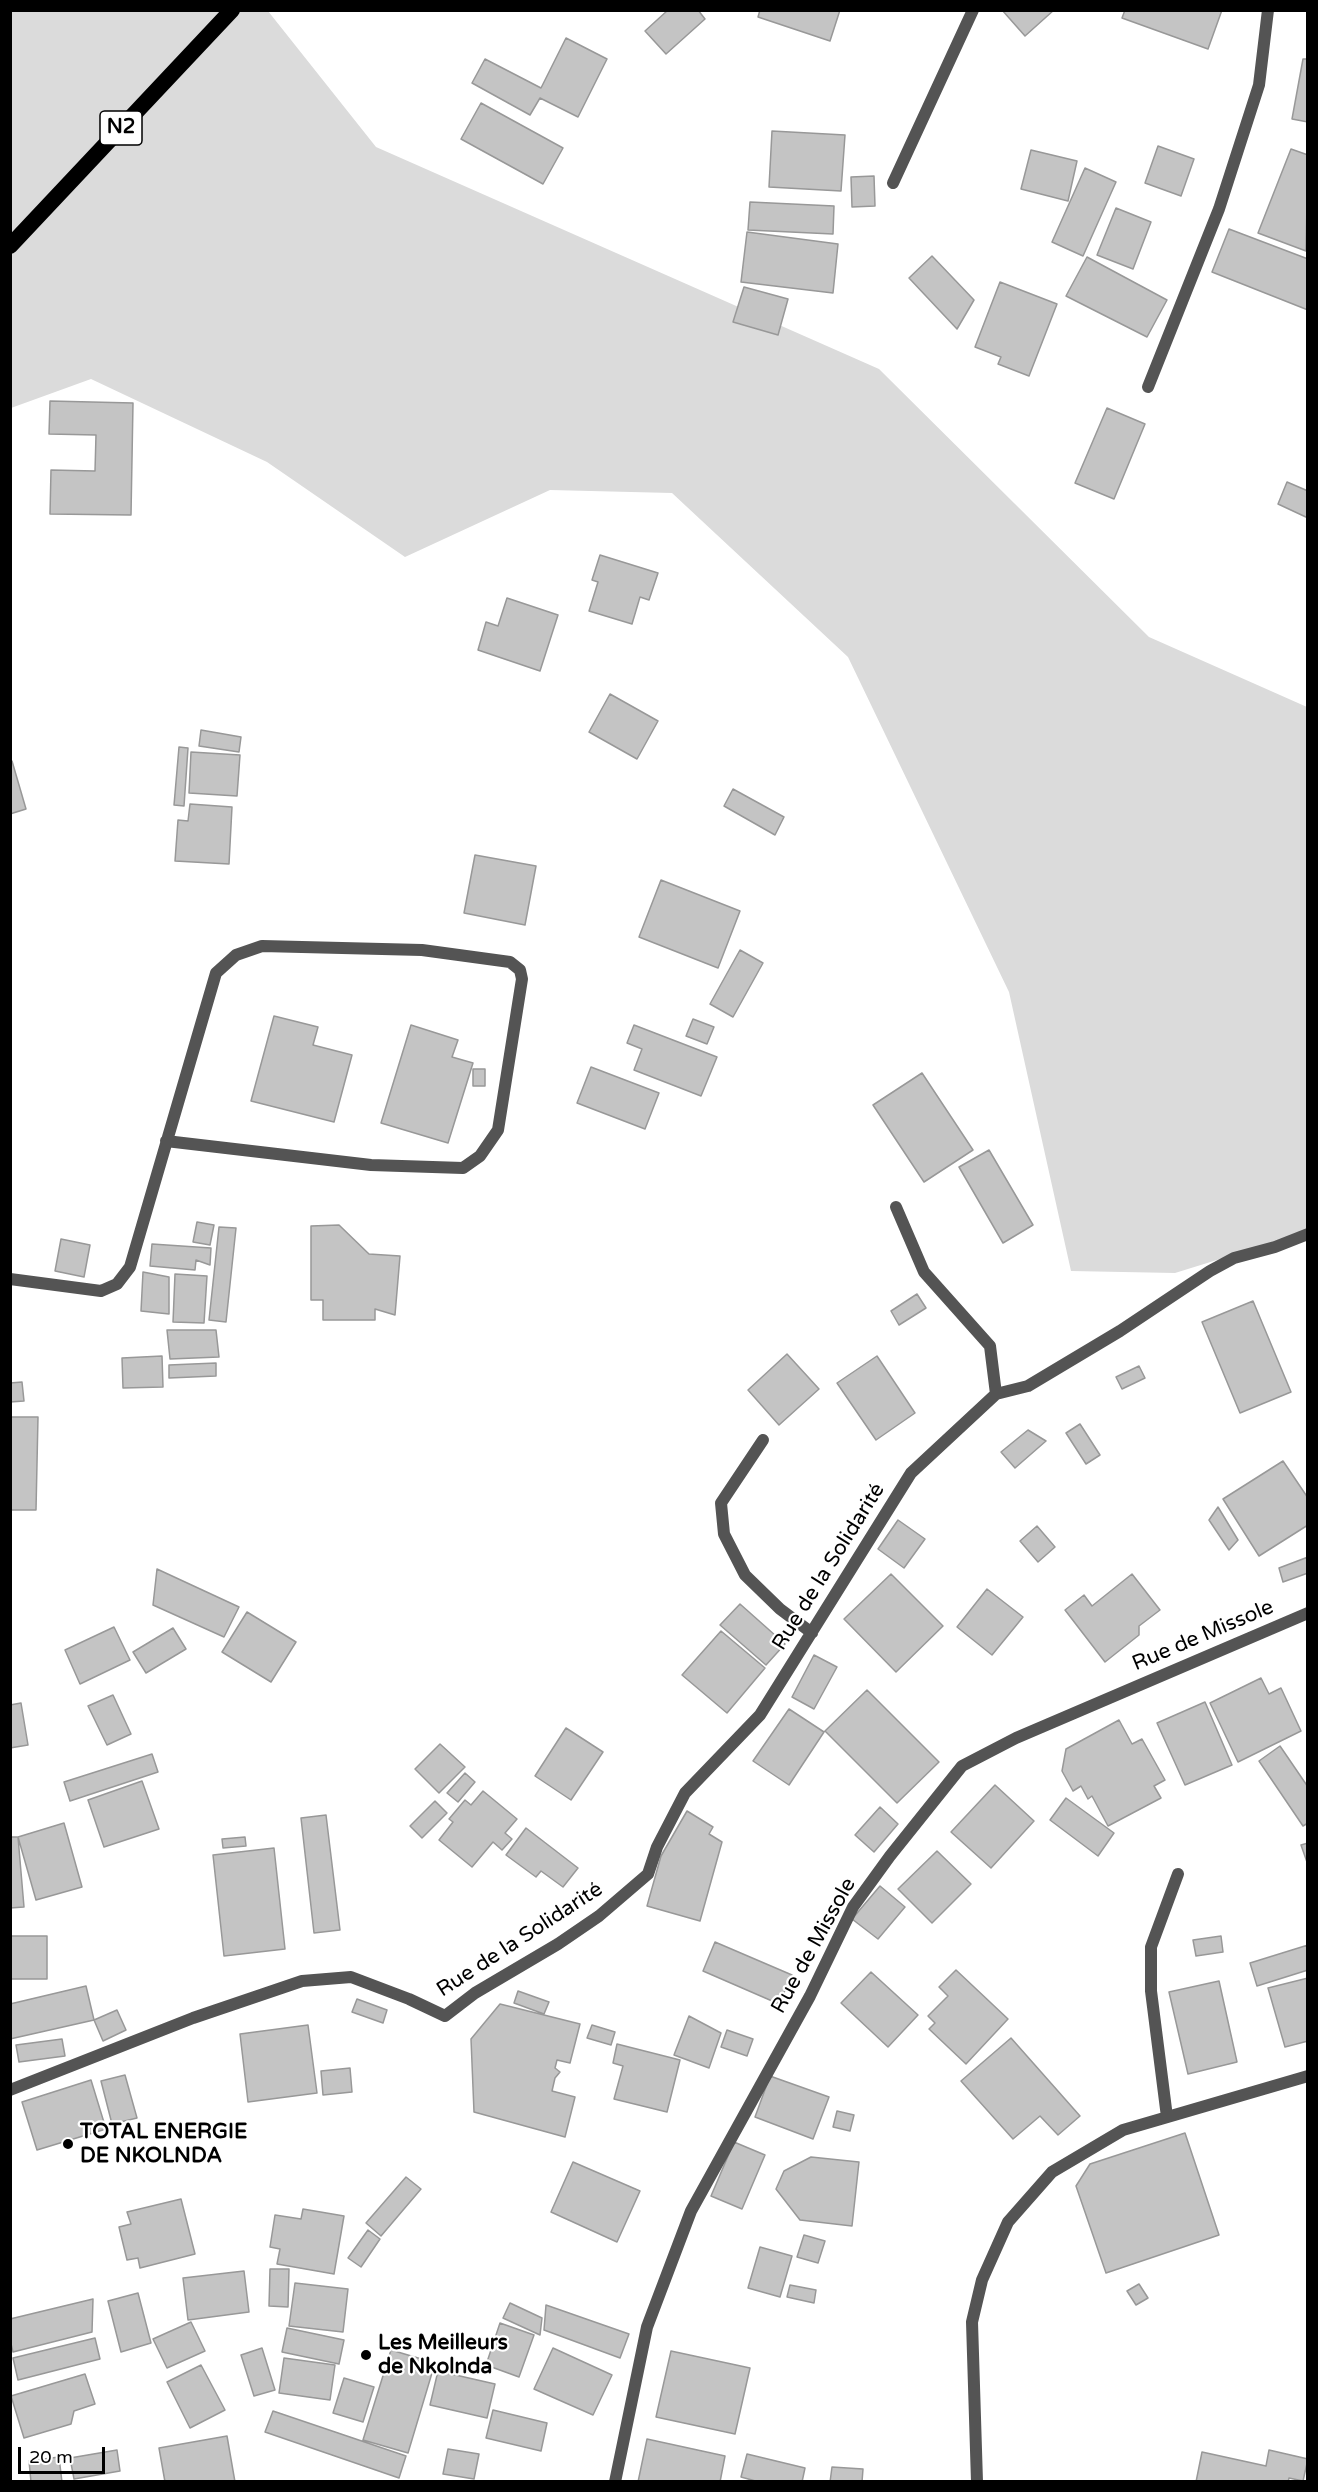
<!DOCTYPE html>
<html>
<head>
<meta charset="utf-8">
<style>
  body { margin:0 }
  #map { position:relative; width:1318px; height:2492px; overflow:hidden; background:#fff; font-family:"Varela Round",sans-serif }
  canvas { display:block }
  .frame { position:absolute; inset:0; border:12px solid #000; pointer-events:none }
  .scale { position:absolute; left:18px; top:2447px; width:87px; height:27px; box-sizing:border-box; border:3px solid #000; border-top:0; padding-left:8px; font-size:18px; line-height:21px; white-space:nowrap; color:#000; -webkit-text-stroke:4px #fff; paint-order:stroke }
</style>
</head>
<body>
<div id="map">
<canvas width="1318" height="2492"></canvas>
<div class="frame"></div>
<div class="scale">20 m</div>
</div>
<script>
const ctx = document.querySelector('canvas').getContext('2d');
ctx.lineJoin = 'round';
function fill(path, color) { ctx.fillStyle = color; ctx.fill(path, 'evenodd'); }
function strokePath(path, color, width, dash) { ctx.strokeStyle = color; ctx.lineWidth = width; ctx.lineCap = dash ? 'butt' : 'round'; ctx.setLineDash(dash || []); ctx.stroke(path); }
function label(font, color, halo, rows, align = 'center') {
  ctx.font = font + ' "Varela Round",sans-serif'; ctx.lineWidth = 4.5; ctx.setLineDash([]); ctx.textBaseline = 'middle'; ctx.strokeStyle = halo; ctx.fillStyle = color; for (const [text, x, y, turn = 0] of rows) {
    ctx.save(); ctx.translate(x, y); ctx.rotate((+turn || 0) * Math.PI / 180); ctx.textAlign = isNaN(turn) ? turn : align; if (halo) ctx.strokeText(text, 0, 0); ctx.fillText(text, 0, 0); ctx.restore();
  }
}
fill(new Path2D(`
  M11,10l257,1 108,136 503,222 270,268 158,70v525l-132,41 -104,-2 -62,-279 -161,-335 -176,-164 -122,-3 -145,67 -138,-95 -176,-83 -80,29z`), '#dbdbdb');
const building = new Path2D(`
  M668,10h30l7,9 -39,35 -21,-23z
  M760,10h80l-10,31 -72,-24z
  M1002,10h52l-29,26z
  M1125,10h97l-14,39 -86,-31z
  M566,38l41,21 -29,58 -38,-19 -10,17 -58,-32 13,-24 56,29z
  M1303,59h5v63l-16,-3z
  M481,103l82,45 -20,36 -82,-45z
  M772,131l73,4 -4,56 -72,-4z
  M1158,146l36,13 -13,37 -36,-13z
  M1291,149l17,6 -2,96 -48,-18z
  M1031,150l46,11 -9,40 -47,-12z
  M1085,168l31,14 -33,74 -31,-14z
  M874,176l1,30 -23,1 -1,-30z
  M750,202l84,4 -1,28 -85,-4z
  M1116,208l35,14 -18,47 -36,-14z
  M1229,229l79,30v51l-96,-38z
  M747,232l91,12 -5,49 -92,-11z
  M932,256l42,44 -17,29 -48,-51z
  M1087,257l80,43 -20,37 -81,-41z
  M1000,282l57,22 -28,72 -31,-12 3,-7 -26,-10z
  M744,287l44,12 -10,36 -45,-13z
  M50,401l83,2 -2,112 -81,-1 1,-44 44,1 1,-36 -47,-1z
  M1107,408l38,16 -31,75 -39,-16z
  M1287,482l21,9v27l-30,-14z
  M600,555l58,18 -9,27 -9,-3 -8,27 -43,-13 9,-29 -6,-2z
  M507,598l51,17 -18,56 -62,-21 8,-28 12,4z
  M610,694l48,27 -21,38 -48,-27z
  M201,730l40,7 -2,15 -40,-6z
  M179,747l9,1 -4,58 -10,-1z
  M191,752l49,3 -3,41 -48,-3z
  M12,761l14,48 -16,5v-52z
  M733,789l51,28 -9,18 -51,-29z
  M190,804l42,3 -3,57 -54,-3 3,-41 10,1z
  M475,855l61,11 -11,59 -61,-12z
  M661,880l79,31 -22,57 -79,-31z
  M740,950l23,13 -30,54 -23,-13z
  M274,1016l44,11 -5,18 39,10 -18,67 -83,-21z
  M693,1019l21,8 -7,17 -21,-8z
  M411,1025l47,15 -6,17 21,6 -25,80 -67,-20z
  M634,1025l83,32 -16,39 -67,-26 8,-21 -15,-6z
  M591,1067l68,26 -14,36 -68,-26z
  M473,1069h12v17h-12z
  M922,1073l51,77 -49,32 -51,-77z
  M989,1150l44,75 -30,18 -44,-76z
  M197,1222l17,3 -4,20 -17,-3z
  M339,1225l30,29 31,2 -5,59 -20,-6v11h-52v-20h-12v-74z
  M219,1227l17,1 -10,94 -17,-2z
  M61,1239l29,6 -6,32 -29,-6z
  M152,1244l59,4 -1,17 -14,-5 -1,10 -45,-4z
  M143,1272l26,5v37l-28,-3z
  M175,1274l32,2 -3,47 -31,-1z
  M917,1294l9,14 -27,17 -8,-14z
  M1253,1301l38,91 -51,21 -38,-91z
  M167,1330h49l3,27 -49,2z
  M787,1354l32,35 -40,36 -31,-35z
  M162,1356l1,31 -40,1 -1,-30z
  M877,1356l38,57 -39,27 -39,-57z
  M216,1363v13l-47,2v-13z
  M1139,1366l6,12 -23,11 -6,-12z
  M22,1382l2,19 -14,1v-19z
  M10,1417h28l-2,93h-26z
  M1080,1424l20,31 -14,9 -20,-31z
  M1028,1430l18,11 -31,27 -14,-16z
  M1283,1461l25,37v27l-49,31 -36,-57z
  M1218,1507l20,33 -9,10 -20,-30z
  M898,1520l27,19 -21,29 -26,-19z
  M1037,1526l18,21 -17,15 -18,-21z
  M1308,1557v16l-25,9 -4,-14z
  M157,1569l82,38 -15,30 -71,-32z
  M891,1574l52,52 -47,46 -52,-53z
  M1132,1574l28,36 -21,16v9l-34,27 -40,-52 19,-15 8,11z
  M987,1589l36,28 -31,38 -35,-28z
  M740,1604l45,40 -19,21 -46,-40z
  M247,1612l49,30 -25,40 -49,-30z
  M114,1627l16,33 -50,24 -15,-34z
  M173,1628l13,21 -40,24 -13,-21z
  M721,1631l44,37 -38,45 -45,-38z
  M814,1655l23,12 -23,42 -22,-12z
  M1261,1678l8,16 12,-6 20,43 -63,31 -28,-59z
  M867,1690l72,72 -42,41 -72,-72z
  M113,1695l18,39 -24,11 -19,-39z
  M1205,1702l27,63 -47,20 -28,-62z
  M21,1703l7,42 -18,3v-43z
  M789,1709l35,23 -35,53 -36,-24z
  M1119,1720l13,24 10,-5 23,41 -11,6 7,12 -53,28 -16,-30 -4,3 -7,-13 -8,5 -11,-20 4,-22z
  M566,1728l37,24 -32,48 -36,-24z
  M440,1744l25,23 -26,26 -24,-24z
  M1280,1746l28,41v36l-5,3 -44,-65z
  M152,1754l6,18 -88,29 -6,-19z
  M465,1773l10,9 -17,20 -11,-9z
  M142,1781l17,48 -55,18 -16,-47z
  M995,1785l39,36 -43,47 -40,-36z
  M483,1791l34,28 -12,14 7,6 -10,11 -9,-8 -21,25 -33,-27 14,-18 -4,-3 16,-19 6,5z
  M1066,1798l48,35 -16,23 -48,-36z
  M435,1801l12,12 -25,25 -12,-12z
  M880,1807l18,17 -24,28 -19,-17z
  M687,1811l26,16 -4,7 13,8 -22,79 -53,-15 14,-50z
  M326,1815l14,115 -26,3 -13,-115z
  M64,1823l18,64 -46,13 -18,-63z
  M526,1828l52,40 -15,19 -22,-16 -5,6 -30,-22z
  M10,1837h8l6,70 -14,1z
  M245,1837l1,9 -23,2 -1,-9z
  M1308,1843v22l-7,-20z
  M274,1848l11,101 -61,7 -11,-101z
  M937,1851l34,33 -39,39 -34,-34z
  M880,1886l25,21 -27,32 -26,-20z
  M10,1936h37v43h-37z
  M1221,1936l2,16 -27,4 -3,-16z
  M715,1942l77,33 -13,29 -76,-33z
  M1308,1945v25l-51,16 -7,-23z
  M956,1970l52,49 -42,45 -37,-35 6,-6 -7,-7 20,-20 -9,-9z
  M871,1972l47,43 -30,32 -47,-44z
  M1308,1978v63l-23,6 -17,-59z
  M1219,1981l18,81 -49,12 -19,-82z
  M86,1986l8,34 -84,19v-35z
  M518,1991l31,11 -5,12 -30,-11z
  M357,1999l30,11 -4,13 -31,-11z
  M500,2004l80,20 -10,39 -13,-3 -2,8 5,4 -5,6 -3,13 23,6 -10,40 -91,-25 -3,-73z
  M117,2010l9,20 -23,11 -9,-21z
  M689,2016l32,17 -12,35 -35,-13z
  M308,2025l9,68 -69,9 -8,-68z
  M592,2025l23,7 -4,13 -24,-7z
  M727,2030l26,9 -6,17 -26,-9z
  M1011,2038l69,78 -22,19 -18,-19 -27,23 -52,-58z
  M62,2039l3,17 -46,6 -3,-17z
  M617,2044l63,16 -13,52 -53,-13 9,-33 -10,-3z
  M350,2068l2,24 -29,3 -2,-24z
  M125,2075l12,43 -25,6 -11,-43z
  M770,2076l59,21 -16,42 -58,-22z
  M91,2080l15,49 -69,21 -15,-48z
  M837,2111l17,4 -4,16 -17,-4z
  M1185,2133l34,102 -113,38 -30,-87 14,-22z
  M734,2142l31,13 -23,54 -31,-13z
  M811,2157l48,5 -7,64 -52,-6 -24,-31 8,-18z
  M573,2162l67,29 -23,51 -66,-30z
  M406,2177l15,12 -40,47 -15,-13z
  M181,2199l14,55 -55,14 -2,-10 -11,2 -8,-33 12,-3 -4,-12z
  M303,2209l41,7 -10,58 -57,-10 3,-15 -10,-2 5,-32 26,4z
  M368,2230l12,9 -19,28 -13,-9z
  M804,2235l21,6 -7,22 -21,-6z
  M760,2247l32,9 -12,41 -32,-9z
  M270,2269h19l-1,38 -19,-1z
  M244,2271l5,41 -61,8 -5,-42z
  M295,2283l53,6 -5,43 -54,-6z
  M1139,2284l9,14 -12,7 -9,-14z
  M790,2285l26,5 -2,13 -27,-6z
  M138,2293l13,50 -30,9 -13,-51z
  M93,2299l-1,33 -79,20 -3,-12v-21z
  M510,2303l32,15 -2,17 -37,-17z
  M546,2305l83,29 -9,24 -76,-28z
  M191,2322l14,29 -38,17 -14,-29z
  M500,2323l34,12 -15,42 -33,-12z
  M287,2328l57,12 -5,24 -57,-12z
  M95,2338l5,21 -82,21 -5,-22z
  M262,2348l13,42 -21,6 -13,-41z
  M553,2348l59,27 -19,40 -59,-26z
  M391,2350l44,13 -27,90 -45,-13z
  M671,2351l79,17 -15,66 -79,-17z
  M284,2358l51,7 -5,35 -51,-7z
  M201,2365l24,45 -35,18 -23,-46z
  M438,2371l57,13 -8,34 -57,-13z
  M85,2374l10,30 -21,7 -3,13 -47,14 -13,-42z
  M344,2378l30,9 -11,35 -30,-9z
  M493,2410l54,13 -6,28 -55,-13z
  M273,2411l133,45 -7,22 -134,-46z
  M227,2436l8,46h-70l-6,-34z
  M647,2439l78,17 -5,26h-82z
  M448,2449l31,5 -5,25 -31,-5z
  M117,2450l3,21 -46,8 -4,-21z
  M1269,2450l39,9 -5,22 -14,-3 -1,4h-92l6,-30 64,14z
  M747,2454l58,14 -3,14h-43l-18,-5z
  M59,2457l3,25h-31l-2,-21z
  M832,2467l31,2 -1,13h-32z`);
fill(building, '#c4c4c4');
strokePath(building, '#989898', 1.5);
const trunk = new Path2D(`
  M10,246l222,-236`);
strokePath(trunk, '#dbdbdb', 19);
strokePath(new Path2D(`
  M893,183l80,-173
  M1148,387l71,-178 40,-124 9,-75
  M10,1279l91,12 16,-7 13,-17 86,-294 20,-18 26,-9 160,4 88,12 10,8 2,9 -24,151 -18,26 -17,12 -92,-3 -205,-24
  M996,1394l32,-8 92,-55 90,-60 24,-13 41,-11 33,-13
  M763,1440l-42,63 3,31 21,41 35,34 32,24
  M10,2090l183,-72 109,-37 49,-4 58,22 36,17 30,-23 83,-49 41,-28 49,-42 9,-27 28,-54 75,-78 151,-242 85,-79 -6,-48 -66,-74 -28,-65
  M1167,2117l-16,-126v-44l27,-73
  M615,2482l32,-155 44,-116 119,-215 43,-89 37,-51 72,-90 54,-28 292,-125
  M977,2482l-5,-160 10,-42 26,-58 44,-50 71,-42 185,-54`), '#545454', 12);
strokePath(trunk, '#000', 16);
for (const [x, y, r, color] of [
  [68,2144,6,"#000"],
  [366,2355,6,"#000"]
]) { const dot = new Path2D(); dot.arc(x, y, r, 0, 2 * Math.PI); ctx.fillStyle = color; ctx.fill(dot); strokePath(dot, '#fff', 2); }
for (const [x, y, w] of [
  [121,128,42]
]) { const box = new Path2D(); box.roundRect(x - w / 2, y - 17, w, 34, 4.5); ctx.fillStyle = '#fff'; ctx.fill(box); strokePath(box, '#000', 1.5); }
label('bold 20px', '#000', null, [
  ["N2",121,128]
]);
label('21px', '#000', '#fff', [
  ["Rue de la Solidarité",829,1567,-58],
  ["Rue de Missole",1203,1636,-23],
  ["Rue de la Solidarité",520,1940,-33],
  ["Rue de Missole",814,1946,-61]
]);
label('bold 21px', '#000', '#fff', [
  ["TOTAL ENERGIE",80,2132],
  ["DE NKOLNDA",80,2156],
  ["Les Meilleurs",378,2343],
  ["de Nkolnda",378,2367]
], 'left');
</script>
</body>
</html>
